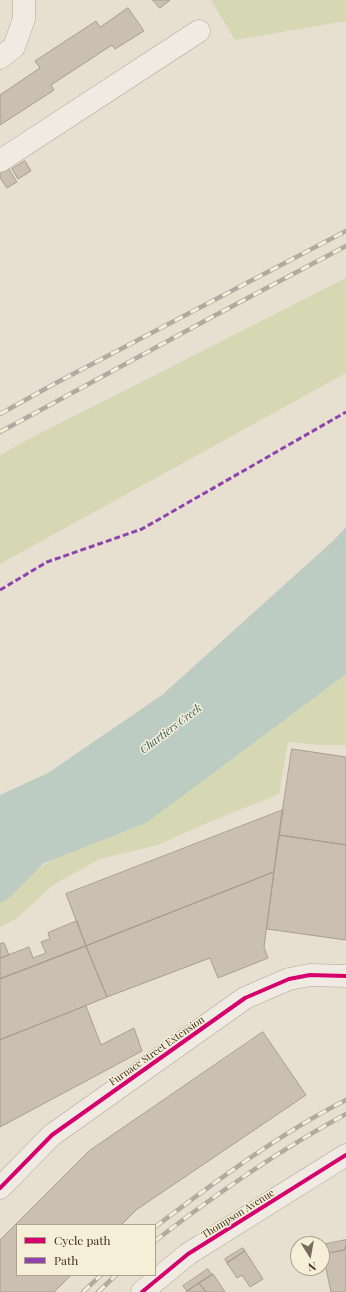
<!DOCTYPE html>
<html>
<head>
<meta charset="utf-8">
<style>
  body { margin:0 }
  #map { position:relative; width:346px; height:1292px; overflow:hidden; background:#e7e0d1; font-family:"Playfair Display",serif }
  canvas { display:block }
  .legend { position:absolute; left:16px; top:1224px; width:140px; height:52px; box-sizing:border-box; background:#f7eed8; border:1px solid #ada18e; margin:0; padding:5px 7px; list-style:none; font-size:12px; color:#3d2e20 }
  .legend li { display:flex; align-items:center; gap:8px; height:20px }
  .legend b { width:20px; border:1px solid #ada18e }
  .north { position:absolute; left:290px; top:1236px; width:40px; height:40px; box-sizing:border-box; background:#f7eed8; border:1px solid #ada18e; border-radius:50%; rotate:169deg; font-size:11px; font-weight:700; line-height:16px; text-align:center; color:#3d2e20 }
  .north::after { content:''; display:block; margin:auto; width:14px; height:18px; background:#786c5e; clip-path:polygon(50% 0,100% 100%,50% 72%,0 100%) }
</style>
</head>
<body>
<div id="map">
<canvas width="346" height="1292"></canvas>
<ul class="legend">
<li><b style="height:5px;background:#d6006c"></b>Cycle path</li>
<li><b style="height:5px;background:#8e44ad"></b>Path</li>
</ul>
<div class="north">N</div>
</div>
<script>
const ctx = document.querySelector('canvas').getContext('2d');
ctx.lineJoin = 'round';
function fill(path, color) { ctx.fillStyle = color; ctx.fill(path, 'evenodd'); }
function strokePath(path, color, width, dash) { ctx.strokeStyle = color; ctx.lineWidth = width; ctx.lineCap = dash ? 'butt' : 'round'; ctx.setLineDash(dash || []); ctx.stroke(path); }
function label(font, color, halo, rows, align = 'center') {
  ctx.font = font + ' "Playfair Display",serif'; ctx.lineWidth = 3; ctx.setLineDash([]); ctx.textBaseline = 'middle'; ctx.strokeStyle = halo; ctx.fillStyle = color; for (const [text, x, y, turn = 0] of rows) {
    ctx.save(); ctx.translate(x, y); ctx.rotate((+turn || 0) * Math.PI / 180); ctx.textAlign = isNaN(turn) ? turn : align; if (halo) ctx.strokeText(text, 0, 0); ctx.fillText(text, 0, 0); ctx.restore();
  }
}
fill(new Path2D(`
  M211,0h135v21l-111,19z
  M346,278v95l-346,191v-109l29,-16z
  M346,656v89h-28l-30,-3 -9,52 -77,31 -44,20 -58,14 -47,26 -36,33 -17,9v-33l85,-56z`), '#d6d7b3');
fill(new Path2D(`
  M346,527v147l-200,149 -102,40 -35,35 -9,5v-108l48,-22 114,-78 171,-154z`), '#bcccc2');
const building = new Path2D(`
  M153,0h17l-10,8z
  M128,8l16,23 -29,18 -3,-4 -61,40 3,5 -54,35v-30l40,-27 -5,-7 61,-40 4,6z
  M25,161l6,10 -13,8 -6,-10z
  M7,166l10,16 -10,6 -7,-10v-8z
  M292,749l54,8v88l-67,-10z
  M283,810l-9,62 -188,74 -20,-52z
  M279,835l67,10v95l-79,-11z
  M274,872l-10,75 4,11 -50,20 -8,-20 -103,39 -21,-51z
  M77,921l9,25 -86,33v-21l29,-11 4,11 13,-5 -5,-11 9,-3 -2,-6z
  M4,943l5,12 -9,3v-14z
  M86,946l21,51 -107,43v-61z
  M86,1006l15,39 33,-17 8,23 -142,76v-87z
  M263,1032l43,63 -170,115 -15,15h-104v50h54l-17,17h-54v-52l89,-89z
  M346,1240v6l-2,4 -20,4 -2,-9z
  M346,1246v46h-15l-8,-38 21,-4z
  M243,1248l2,3 -18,12 -2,-4z
  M245,1251l18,28 -13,8 -8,-12 -5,3 -10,-15z
  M208,1269l4,6 -25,16 -4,-5z
  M213,1274l12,18h-19l-7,-9z
  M199,1283l7,9h-20l1,-1z`);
fill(building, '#cbbfb2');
strokePath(building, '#a89c90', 1);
const minor = new Path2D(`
  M0,58l14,-11 10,-28v-19
  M0,161l199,-130
  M0,1188l52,-53 193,-137 44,-19 21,-4 36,1
  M142,1292l46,-38 158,-99`);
strokePath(minor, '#ada599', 23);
strokePath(minor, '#efebe3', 22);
const rail = new Path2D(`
  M0,414l54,-30 292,-153
  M0,432l212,-115 134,-71
  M155,1227c60,-45 124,-93 191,-127
  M155,1241c61,-47 123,-90 191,-127
  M83,1292l18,-17
  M98,1292l18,-17`);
strokePath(rail, '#afaaa2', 4.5);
strokePath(rail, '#f7eed8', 3, [9]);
strokePath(new Path2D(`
  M0,590l47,-28 95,-33 204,-117`), '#8e44ad', 3, [6, 3]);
strokePath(new Path2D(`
  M0,1188l52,-53 193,-137 44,-19 21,-4 36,1
  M142,1292l46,-38 158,-99`), '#d6006c', 4);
label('10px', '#3d2e20', '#f7eed8', [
  ["Furnace Street Extension",157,1051,-35],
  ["Thompson Avenue",238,1214,-32]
]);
label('italic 11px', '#2f5d5a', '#f7eed8', [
  ["Chartiers Creek",171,729,-37]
]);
</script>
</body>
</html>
